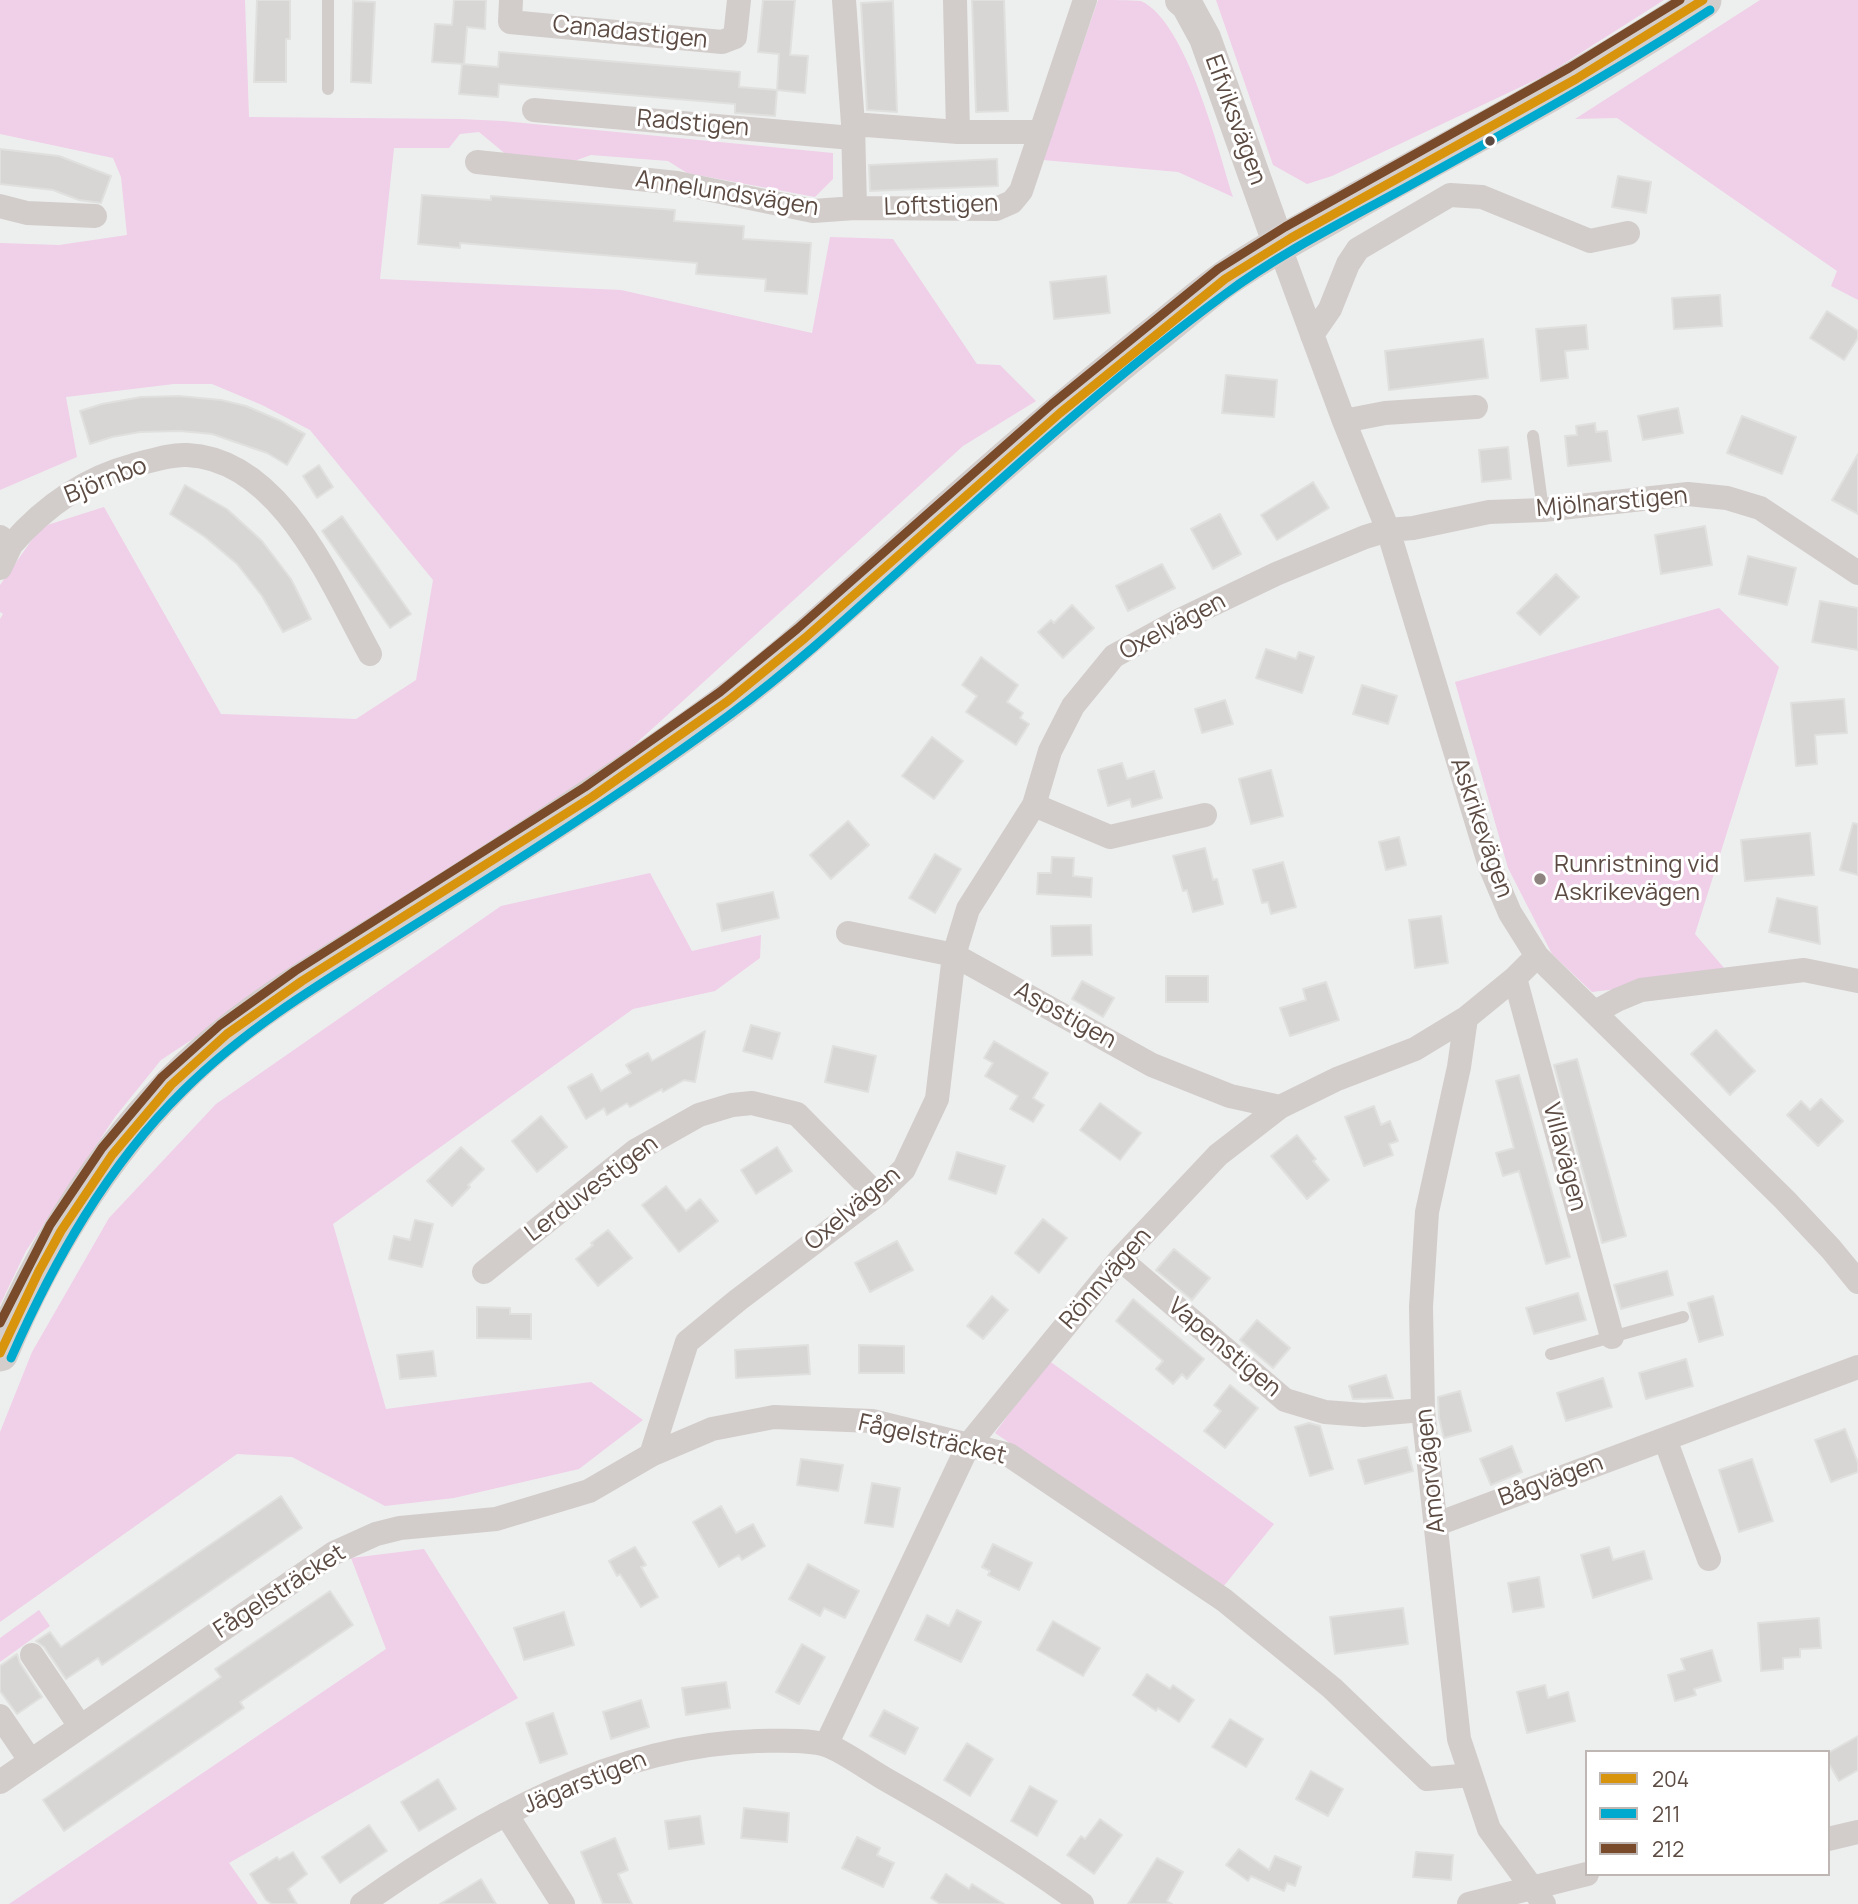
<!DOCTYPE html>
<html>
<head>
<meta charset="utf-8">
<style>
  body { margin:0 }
  #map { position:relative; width:1858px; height:1904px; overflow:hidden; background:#edefee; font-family:Manrope,sans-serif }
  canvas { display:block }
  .legend { position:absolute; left:1585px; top:1750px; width:245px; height:126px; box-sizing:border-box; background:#fff; border:2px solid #beb7b4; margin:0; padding:9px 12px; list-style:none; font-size:21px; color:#5c4b43 }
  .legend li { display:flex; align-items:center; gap:14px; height:35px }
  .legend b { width:35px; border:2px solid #beb7b4 }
</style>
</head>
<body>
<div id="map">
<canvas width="1858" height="1904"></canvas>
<ul class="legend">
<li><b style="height:9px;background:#d8940d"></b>204</li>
<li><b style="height:9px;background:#00a9ce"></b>211</li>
<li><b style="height:9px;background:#7a4b2a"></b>212</li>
</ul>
</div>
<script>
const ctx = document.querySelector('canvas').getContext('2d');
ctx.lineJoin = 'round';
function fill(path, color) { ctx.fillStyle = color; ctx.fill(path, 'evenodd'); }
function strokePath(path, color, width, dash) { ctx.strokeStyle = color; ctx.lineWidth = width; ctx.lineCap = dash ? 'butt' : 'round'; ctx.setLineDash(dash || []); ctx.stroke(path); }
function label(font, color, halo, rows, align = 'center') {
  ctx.font = font + ' Manrope,sans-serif'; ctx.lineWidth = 6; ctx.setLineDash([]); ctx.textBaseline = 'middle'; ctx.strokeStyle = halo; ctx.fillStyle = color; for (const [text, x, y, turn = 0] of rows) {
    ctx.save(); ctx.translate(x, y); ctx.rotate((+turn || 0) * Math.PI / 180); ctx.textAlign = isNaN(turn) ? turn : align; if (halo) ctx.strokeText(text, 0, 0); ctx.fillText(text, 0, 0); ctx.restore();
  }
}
fill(new Path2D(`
  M0,0h245l4,117 211,2 43,2 330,32v26l-18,18 -128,-24 -19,-12 -77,-6 -25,9 -58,-8 -29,-24 -19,2 -11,14h-55l-14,131 241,11 191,43 18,-96 63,2 84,125 23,1 36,36 -73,45 -377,343 -296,186 -129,85 -46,57 -89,134 -26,54v-686l3,-5 -3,-2v-27l41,-58 63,-20 117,207 135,5 60,-39 17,-100 -123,-150 -48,-25 -50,-21h-38l-108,13 11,60 -77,33v-247l59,2 68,-10 -6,-58 -8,-19 -113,-24z
  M1098,0c12,0 33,0 43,1 46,21 77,149 92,196l-55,-25 -135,-12z
  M1216,0h448l-118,75 -214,101 -25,8 -34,-19z
  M1760,0h98v300l-27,-14 6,-15 -220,-153 -42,1z
  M1719,608l60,59 -84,267 35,41 -138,17 -40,-38 -44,-86 -53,-186z
  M650,873l42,78 69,-16 -1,23 -45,33 -82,18 -300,215 53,185 205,-27 52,38 -64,49 -125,29 -69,8 -93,-49 -55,-3 -237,168v-190l32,-80 77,-134 107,-114 285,-198z
  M1048,1360l226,164 -51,63 -228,-154z
  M424,1549l94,149 -289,165 29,41h-249l377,-255 -35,-91z
  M39,1610l11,16 -50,36v-24z`), '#f0cfe8');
const building = new Path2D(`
  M257,0h33v39h-4v43h-32z
  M454,0h32l-1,29 -18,-2 -3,37 -32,-2 3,-38 17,1z
  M763,0h32l-5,55 18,1 -3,37 -28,-3 2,-36 -21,-2z
  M972,0h32l4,111 -32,1z
  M353,1l22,1 -4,81 -20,-1z
  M893,1l4,111 -30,-2 -6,-107z
  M499,52l241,20 -1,15 38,3 -2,26 -40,-3v-9l-236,-20 -1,13 -39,-3 3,-30 36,3z
  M0,149l59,7 52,20 -10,27 -22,-3 -26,-10 -53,-6z
  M997,159l1,27 -128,5 -1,-26z
  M1618,176l33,6 -5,31 -34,-6z
  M422,195l69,5v-4l184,14 -1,11 70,5 -1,13 68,4 -4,51 -42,-3 1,-12 -70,-5 1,-11 -237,-20v5l-42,-4z
  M1106,276l4,37 -56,6 -4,-37z
  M1720,295l2,31 -48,3 -2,-31z
  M1827,311l31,20v7l-14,22 -34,-22z
  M1586,325l2,24 -23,2 3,27 -27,3 -5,-52z
  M1483,339l5,39 -99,12 -4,-39z
  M1226,375l51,5 -3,37 -52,-4z
  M179,396l42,4 25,6 35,15 24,13 -18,31 -20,-12 -55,-19 -32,-3 -40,1 -28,5 -22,7 -10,-33 22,-7 39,-7z
  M1678,408l5,25 -40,7 -5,-24z
  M1742,416l54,21 -14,37 -55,-21z
  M1595,423l1,9 11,-1 4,30 -43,5 -3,-30 12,-1 -1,-9z
  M1508,447l3,32 -29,3 -3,-32z
  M1858,454v60l-26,-14z
  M319,465l14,22 -16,11 -14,-22z
  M1313,482l16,26 -52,32 -16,-25z
  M185,485l42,24 35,32 29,38 20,40 -28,13 -21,-36 -25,-32 -32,-27 -35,-23z
  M1220,514l21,40 -28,15 -22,-40z
  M342,516l69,98 -21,14 -68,-97z
  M1705,526l7,39 -51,9 -6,-39z
  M1748,556l48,12 -9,37 -48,-11z
  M1162,564l13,24 -47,23 -12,-25z
  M1556,574l23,23 -39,38 -23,-22z
  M1820,601l38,7v42l-46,-8z
  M1072,605l22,23 -31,30 -25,-26 13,-12 3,3z
  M1266,649l30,10 3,-7 15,5 -12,36 -46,-15z
  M981,657l37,28 -11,17 16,11 -3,5 9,6 -13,21 -50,-33 11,-16 -15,-11z
  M1362,685l35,11 -9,28 -35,-10z
  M1844,699l3,34 -32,2 2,29 -21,2 -5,-63z
  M1225,700l8,24 -31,9 -7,-24z
  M932,737l31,24 -29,38 -32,-23z
  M1122,763l5,16 27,-8 8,27 -30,9 -2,-8 -22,7 -10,-36z
  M1271,770l12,46 -32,8 -12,-45z
  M848,821l21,24 -38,34 -21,-24z
  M1853,823l5,1v51l-18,-5z
  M1810,833l4,42 -69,6 -4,-41z
  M1399,837l7,28 -20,5 -7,-28z
  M1205,848l8,32 4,-1 6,25 -30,8 -6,-22 -4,1 -10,-35z
  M935,854l26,15 -26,44 -26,-15z
  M1052,857l22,1 -1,18 19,2 -1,19 -54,-3 1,-21h13z
  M1283,862l13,45 -25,7 -3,-12 -6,1 -9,-33z
  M773,892l6,26 -57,13 -5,-27z
  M1777,898l40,9 3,37 -51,-12z
  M1441,916l7,47 -33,5 -6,-48z
  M1091,925l1,30 -40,1 -1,-30z
  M1166,976h42v26h-42z
  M1082,981l32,17 -11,19 -31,-18z
  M1326,982l13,38 -49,16 -10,-28 26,-8 -3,-11z
  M751,1025l29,8 -8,26 -29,-8z
  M1716,1030l39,41 -25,24 -39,-41z
  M705,1031l-10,51 -11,-2 -21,12 -1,-3 -32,18 -3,-4 -20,12 -3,-7 -18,11 -18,-32 24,-13 9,17 30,-18 -5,-8 22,-12 4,8z
  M994,1041l54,32 -15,25 11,7 -11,17 -23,-13 8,-13 -33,-20 8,-13 -9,-5z
  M833,1046l43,10 -8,36 -43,-10z
  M1577,1059l49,177 -24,7 -48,-178z
  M1519,1075l51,182 -24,7 -27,-93 -16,5 -7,-23 18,-5 -18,-67z
  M1821,1099l22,22 -25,25 -31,-31 14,-14 9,9z
  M1100,1103l41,30 -21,27 -40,-30z
  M1374,1106l7,19 9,-4 8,20 -9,3 4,11 -29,11 -19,-49z
  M541,1116l26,31 -30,25 -25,-31z
  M1297,1135l19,24 -3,2 16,19 -22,19 -36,-43z
  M461,1147l23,22 -16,16 2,2 -18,19 -25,-25z
  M777,1147l15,24 -36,23 -15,-24z
  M957,1152l48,14 -9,28 -47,-15z
  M666,1186l20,25 14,-12 18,22 -39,31 -37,-47z
  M1043,1219l24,19 -28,35 -24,-20z
  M415,1220l18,4 -11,43 -33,-8 5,-23 16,4z
  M608,1230l24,28 -34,28 -22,-27 17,-14 -2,-2z
  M897,1241l16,29 -43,22 -15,-29z
  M1174,1249l36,29 -18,22 -36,-30z
  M1667,1271l6,24 -52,14 -7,-24z
  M1578,1293l8,27 -52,14 -8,-26z
  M992,1296l16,14 -25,29 -16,-13z
  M1713,1296l10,39 -24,7 -11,-39z
  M1133,1299l71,60 -17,20 -5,-5 -9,10 -17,-15 7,-8 -47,-40z
  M477,1307l33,1v6h21v25l-54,-1z
  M1257,1320l33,28 -17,20 -33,-28z
  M808,1345l2,29 -74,4 -1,-28z
  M859,1345l45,1v27h-45z
  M433,1351l3,25 -36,3 -3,-24z
  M1686,1359l7,27 -47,13 -7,-26z
  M1386,1375l7,23 -40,1 -4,-13z
  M1603,1378l9,29 -46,14 -9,-28z
  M1230,1385l28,23 -33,40 -21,-17 17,-20 -7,-6z
  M1460,1391l11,40 -27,7 -5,-20 -1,-21z
  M1309,1423l11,3 13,43 -23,7 -15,-49z
  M1845,1429l13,34v9l-27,10 -16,-42z
  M1512,1446l10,26 -31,13 -11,-26z
  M1407,1447l6,24 -48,13 -7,-24z
  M801,1459l42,6 -5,26 -41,-6z
  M1752,1459l21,62 -34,11 -20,-62z
  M872,1483l28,5 -7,39 -28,-4z
  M281,1496l21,32 -200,137 -4,-7 -32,21 -22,-32 -8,-6 14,-9 11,15z
  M721,1506l15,27 17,-9 12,22 -23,14 -3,-5 -20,12 -26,-45z
  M993,1544l39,19 -13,27 -31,-15 2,-4 -8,-4z
  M635,1547l11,18 -5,2 17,30 -17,10 -21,-33 -3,2 -8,-15z
  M1609,1547l4,13 31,-9 8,28 -59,19 -12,-43z
  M808,1564l51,27 -14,27 -21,-10 -4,8 -31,-17z
  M1539,1577l5,30 -31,5 -5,-29z
  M330,1591l23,34 -113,77 4,6 -180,123 -21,-31 178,-123 -6,-8z
  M1403,1608l5,36 -73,10 -5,-37z
  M957,1610l24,12 -20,40 -46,-22 12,-25 22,11z
  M564,1612l10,33 -50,15 -10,-32z
  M1819,1618l2,30 -21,1v8l-17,1v11l-22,2 -3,-48z
  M1053,1621l47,27 -17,28 -46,-26z
  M802,1644l23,13 -26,47 -23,-12z
  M1712,1650l9,31 -27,8 2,6 -21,6 -7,-26 17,-5 -4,-11z
  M17,1654l3,9 22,34 -25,17 -17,-23v-25z
  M1147,1674l23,15 3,-4 21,15 -15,22 -21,-14 -2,3 -23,-16z
  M726,1682l4,26 -44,7 -4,-27z
  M1545,1685l3,13 20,-6 7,29 -48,12 -10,-41z
  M641,1700l8,27 -38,12 -8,-27z
  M884,1710l34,18 -13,26 -35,-18z
  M553,1713l14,41 -27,9 -14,-40z
  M1230,1719l33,20 -17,28 -34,-20z
  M1858,1736v34l-19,11 -11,-19v-9z
  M967,1743l26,16 -23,37 -26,-16z
  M1311,1771l32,18 -15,27 -32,-17z
  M438,1779l18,30 -37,22 -18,-29z
  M1030,1786l27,15 -20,35 -26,-15z
  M744,1808l45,5 -2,29 -46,-4z
  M700,1816l4,28 -35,5 -4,-28z
  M1100,1819l22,16 -28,39 -27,-19 14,-19 4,3z
  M369,1825l18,26 -47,32 -18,-26z
  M857,1837l23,11 -3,7 17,8 -11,24 -41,-19z
  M615,1838l13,32 -10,4 14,30h-29l-22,-52z
  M1239,1849l30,21 6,-14 26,11 -6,19 -8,-3 -3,8 -33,-15 -3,5 -22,-16z
  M293,1852l14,22 -19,15 9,15h-25l-6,-4 -16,-26 27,-17 2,3z
  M1416,1852l37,3 -2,25 -38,-3z
  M1157,1858l26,14 -16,29 5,3h-44z
  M946,1874l23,15 3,-5 32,20h-64l-9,-6z
  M481,1879l15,25h-56z`);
fill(building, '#d7d6d5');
strokePath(building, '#e0e1df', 2);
strokePath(new Path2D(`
  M328,0v89
  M1533,436l10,74
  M1551,1354l132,-37`), '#d2cdcb', 12);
strokePath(new Path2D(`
  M511,0l-1,22 212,20 13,-5 4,-37
  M844,0l9,124 2,84
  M534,110l318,28
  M853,124l105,8 -3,-132
  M958,132h83
  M477,162l200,21 136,28 42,-3 141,1 16,-7 9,-11 64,-191
  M0,206l27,7 68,3
  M1279,245l65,176 44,109 102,336 20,47 27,43 248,244 46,49 27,33
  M1312,335l18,-26 18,-45 10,-15 92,-54 32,2 108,44 38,-8
  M1344,421l41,-8 91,-6
  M0,537l11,8 -11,23
  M11,545c33,-38 74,-67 123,-80 17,-4 36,-11 53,-10 94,4 144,128 183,199
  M1034,805l76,32 95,-22
  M848,933l106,22 198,110 78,31 50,11
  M1515,978l97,359
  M1595,1012l22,-12 24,-10 163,-20 54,11
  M1466,1018l-7,49 -32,145 -6,95 2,103 36,329 30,90 55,75
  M1120,1259l165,141 40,12 39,3 59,-5
  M484,1272l151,-121 64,-36 33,-10 20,-2 45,11 80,81
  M1665,1439l44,120
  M651,1455l36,-113 51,-42 139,-105 27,-26 33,-70 17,-144 14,-46 66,-104 16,-54 23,-45 41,-50 64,-35 98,-47 89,-37 23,-7 25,-2 76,-16 54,-2 145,-16 39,4 33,10 98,65
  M1437,1524l421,-157
  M32,1655l48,71
  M0,1716l30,44
  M826,1745l143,-301 151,-185 98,-104 62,-48 57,-28 78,-30 51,-31 49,-40 22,-22
  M0,1782l334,-229 42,-19 24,-6 96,-9 93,-28 62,-36 61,-26 62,-12 98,4 137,34 215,145 108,88 95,91 44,-4
  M506,1814l57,90
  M1828,1839l30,-7
  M362,1904c116,-82 250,-159 395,-163 20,0 50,-2 69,4 16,5 43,25 59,34 69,39 133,78 197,125
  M1469,1904l118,-30`), '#d2cdcb', 24);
strokePath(new Path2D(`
  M1181,0l6,5 18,33 74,207`), '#d2cdcb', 32);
strokePath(new Path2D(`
  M0,1353c46,-110 114,-219 204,-299 61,-54 133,-94 201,-137 100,-63 200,-127 296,-196 72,-51 137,-112 203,-171 82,-74 165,-147 252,-216 23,-18 45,-38 69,-55 42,-30 89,-53 133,-79 116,-65 234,-126 345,-200`), '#d3cecc', 37);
strokePath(new Path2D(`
  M0,1353l39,-82 22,-40 51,-76 59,-70 56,-51 75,-53 290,-184 136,-96 77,-63 255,-225 165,-134 66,-41 285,-159 127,-79`), '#d8940d', 9);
strokePath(new Path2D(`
  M11,1358c43,-97 96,-192 172,-267 69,-69 152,-116 233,-167 106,-66 212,-134 312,-208 68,-50 130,-108 193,-165 98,-88 197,-178 303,-256 59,-44 127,-77 190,-112 100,-55 200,-111 296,-173`), '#00a9ce', 9);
strokePath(new Path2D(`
  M0,1323l50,-98 52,-77 60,-71 58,-52 75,-54 290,-184 135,-95 77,-63 255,-225 166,-135 67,-42 284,-159 111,-68`), '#7a4b2a', 9);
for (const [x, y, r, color] of [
  [1490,141,6,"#5c4b43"],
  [1540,879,7,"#8f847f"]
]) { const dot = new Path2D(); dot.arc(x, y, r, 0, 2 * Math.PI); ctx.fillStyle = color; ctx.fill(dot); strokePath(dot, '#fff', 2.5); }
label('24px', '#5c4b43', '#fff', [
  ["Canadastigen",630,33,6],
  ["Elfviksvägen",1235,120,70],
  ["Radstigen",693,124,5],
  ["Annelundsvägen",727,194,9],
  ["Loftstigen",941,206,-2],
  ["Björnbo",106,481,-22],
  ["Mjölnarstigen",1612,503,-5],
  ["Oxelvägen",1173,627,-28],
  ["Askrikevägen",1481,828,71],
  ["Aspstigen",1065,1016,29],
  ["Villavägen",1564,1157,75],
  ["Lerduvestigen",592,1189,-37],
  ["Oxelvägen",853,1209,-40],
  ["Rönnvägen",1106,1279,-49],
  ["Vapenstigen",1224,1348,40],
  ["Fågelsträcket",932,1440,13],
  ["Amorvägen",1431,1471,-96],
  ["Bågvägen",1551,1481,-20],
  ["Fågelsträcket",280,1592,-33],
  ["Jägarstigen",585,1783,-22]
]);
label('24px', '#5c4b43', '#fff', [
  ["Runristning vid",1554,865],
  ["Askrikevägen",1554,893]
], 'left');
</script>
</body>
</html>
